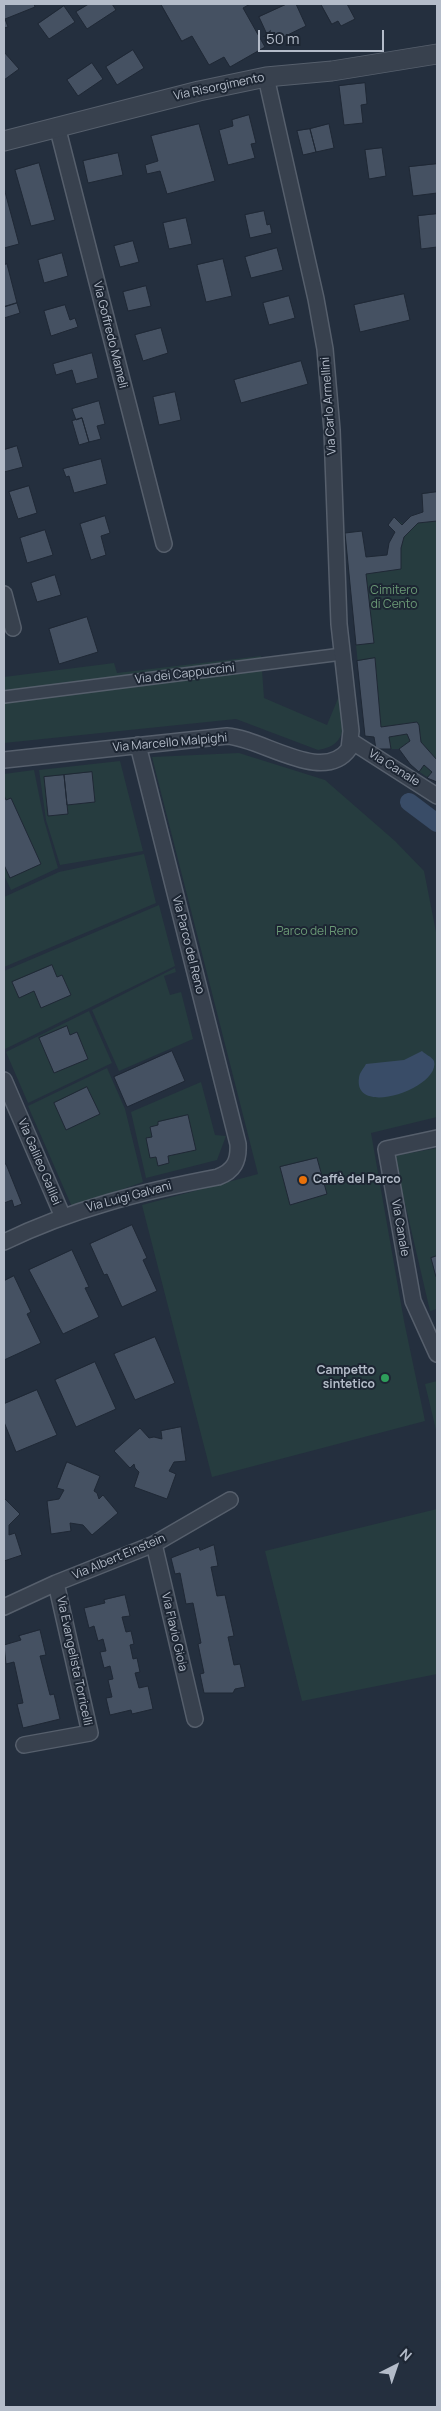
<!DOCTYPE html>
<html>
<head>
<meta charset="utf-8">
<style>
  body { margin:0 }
  #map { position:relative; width:441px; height:2411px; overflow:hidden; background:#242f3e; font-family:Manrope,sans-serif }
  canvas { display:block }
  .frame { position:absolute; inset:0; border:5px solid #b4bcc9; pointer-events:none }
  .north { position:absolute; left:371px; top:2341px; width:50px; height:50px; -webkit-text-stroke:4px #1d2633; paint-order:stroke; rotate:41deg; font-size:14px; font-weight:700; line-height:20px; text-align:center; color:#b4bcc9 }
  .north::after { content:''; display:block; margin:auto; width:18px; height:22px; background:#b4bcc9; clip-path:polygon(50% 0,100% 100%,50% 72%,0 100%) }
  .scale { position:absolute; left:258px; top:30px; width:126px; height:22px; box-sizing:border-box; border:2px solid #b4bcc9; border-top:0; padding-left:6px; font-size:15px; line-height:18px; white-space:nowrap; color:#b4bcc9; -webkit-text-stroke:4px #1d2633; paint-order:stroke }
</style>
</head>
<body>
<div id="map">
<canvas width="441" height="2411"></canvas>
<div class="frame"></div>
<div class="north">N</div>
<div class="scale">50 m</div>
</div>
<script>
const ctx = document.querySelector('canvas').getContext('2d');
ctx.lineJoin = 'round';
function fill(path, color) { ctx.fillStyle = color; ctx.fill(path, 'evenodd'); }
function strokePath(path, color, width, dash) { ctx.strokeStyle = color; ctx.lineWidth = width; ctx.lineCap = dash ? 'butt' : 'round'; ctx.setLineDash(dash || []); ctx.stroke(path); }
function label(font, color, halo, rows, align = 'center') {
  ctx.font = font + ' Manrope,sans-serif'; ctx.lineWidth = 4; ctx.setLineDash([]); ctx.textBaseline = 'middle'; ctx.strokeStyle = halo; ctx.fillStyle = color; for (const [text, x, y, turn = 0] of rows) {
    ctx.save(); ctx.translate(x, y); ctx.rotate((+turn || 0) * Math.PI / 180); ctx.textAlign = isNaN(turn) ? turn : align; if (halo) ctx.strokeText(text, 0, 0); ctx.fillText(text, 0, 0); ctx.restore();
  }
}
fill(new Path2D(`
  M437,492v290c-17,-7 -27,-18 -38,-33h-23l-2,-12 -9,-1 -20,-203 17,-2 4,26 21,-2 8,-23 -1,-15 9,7 8,-8 12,-4 -1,-18z
  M261,656l3,42 63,27 12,-29c4,24 12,49 -21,54l-82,-31 -232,24v-66l110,-14 3,10z
  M239,753l86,27 70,61 29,30 13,66v180l-66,16 33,188 21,100 -213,56 -70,-272 116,-31 -106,-417z
  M120,761l23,90 -83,14 -14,-45 -7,-50z
  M34,770l10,50 14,48 -47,22 -7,-15v-101z
  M144,854l12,49 -152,64v-70l55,-25z
  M159,905l16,61 -170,83 -1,-78z
  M175,968l1,4 -12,4 6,19 11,-3 12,47 -74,32 -27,-61z
  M89,1011l23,52 -84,40 -22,-51z
  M107,1068l18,41 18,73 -71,25 -44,-101z
  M201,1082l14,53 11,1 -9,24 -71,18 -15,-66z
  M437,1148v161l-7,2 -36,-155z
  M437,1381v53l-12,-50z
  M437,1509v165l-135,27 -37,-150z`), '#263c3f');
fill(new Path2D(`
  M422,1051c3,3 10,6 12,10 7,27 -81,57 -75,17 0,-5 5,-10 7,-14l38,-4z`), '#394c67');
strokePath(new Path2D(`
  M409,802l28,21`), '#394c67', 18);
const building = new Path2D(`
  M4,4h30l1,3 -30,12 3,8 -4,1z
  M89,4h23l4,6 -29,19 -11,-17z
  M161,4h89l-7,4 22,39 -35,20 -6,-10 -15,8 -17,-29 -10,5z
  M287,4h9l10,22 -35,17 -12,-26z
  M321,4h26l8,15 -14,7 -3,-5 -6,3z
  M64,6l11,16 -26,17 -11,-15z
  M133,50l11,18 -27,17 -11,-18z
  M4,52l15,17 -15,11z
  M92,63l11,16 -25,17 -11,-16z
  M365,83l2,21 -6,1 2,18 -19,2 -5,-39z
  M249,115l7,28 -5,1 4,14 -27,7 -9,-35 14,-4 -1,-6z
  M199,124l16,57 -48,13 -7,-23 -13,3 -2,-9 13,-4 -7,-25z
  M329,124l5,24 -18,4 -6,-23z
  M310,129l6,23 -13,3 -6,-24z
  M382,148l4,28 -17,3 -4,-29z
  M118,153l5,22 -35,8 -5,-22z
  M39,163l16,57 -24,6 -16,-56z
  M437,164v29l-24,3 -4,-29z
  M4,188l15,56 -15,4z
  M264,211l3,14 3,-1 2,9 -22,5 -5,-23z
  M437,214v33l-16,2 -3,-33z
  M186,218l6,26 -23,5 -6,-26z
  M133,241l6,21 -19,5 -6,-21z
  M277,248l6,22 -32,8 -6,-21z
  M62,253l6,23 -24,7 -6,-23z
  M223,259l9,37 -26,6 -9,-37z
  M7,264l10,39 -13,4v-42z
  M146,286l5,20 -23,5 -5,-19z
  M404,294l6,26 -50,12 -6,-27z
  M289,296l6,22 -26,7 -6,-22z
  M17,303l3,10 -16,5v-11z
  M65,305l5,15 5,-2 3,9 -27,9 -7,-25z
  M161,328l7,25 -25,8 -8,-26z
  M92,353l6,25 -22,6 -4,-14 -16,5 -3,-11z
  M301,361l7,23 -67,19 -7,-23z
  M175,392l6,28 -22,5 -6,-28z
  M99,401l6,23 -8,2 4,13 -12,3 -7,-24 -6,2 -4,-11z
  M82,418l7,24 -10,3 -7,-24z
  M17,446l6,21 -19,5v-22z
  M101,459l6,25 -33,9 -5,-17 -3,1 -3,-8z
  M29,486l8,27 -19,6 -9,-27z
  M437,492v29l-19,2 -14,14 -3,11v21l-35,5 8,69 -18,2 -11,-112 17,-2 4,26 21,-2 2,-12 6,-11 -7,-7 6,-8 8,8 9,-9 12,-4 -1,-18z
  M105,516l5,17 -9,3 5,19 -15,5 -11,-36z
  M45,530l8,25 -26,8 -7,-25z
  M55,575l6,20 -24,7 -6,-19z
  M87,617l11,35 -39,12 -10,-35z
  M375,658l6,69 36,-5 2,3 2,17 16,18v22l-10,-4 5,-6 -8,-7 -5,7 -9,-8 -11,-15 11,-8 -3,-7 -18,3 2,12h-15l-2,-12 -9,-1 -8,-75z
  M92,772l3,30 -28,3 -3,-30z
  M64,775l4,39 -20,2 -4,-39z
  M4,795l2,5 5,-2 30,66 -31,14 -6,-13z
  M52,965l5,12 5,-2 9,20 -30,13 -7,-17 -15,7 -7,-16z
  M67,1026l3,9 7,-3 11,27 -34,14 -15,-35z
  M172,1051l13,30 -58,26 -13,-30z
  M87,1087l13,27 -34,16 -12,-27z
  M188,1115l8,35 -28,6 1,7 -11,3 -2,-9 -6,1 -4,-20 6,-1 -2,-10 8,-2v-3z
  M317,1158l10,36 -37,11 -10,-38z
  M4,1164h2l16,40 -8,3 -2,-7 -8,3z
  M132,1225l15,33 -4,2 14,31 -35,16 -15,-33 -3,1 -14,-31z
  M72,1250l17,37 -4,1 14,29 -36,17 -34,-64z
  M437,1256v21h-1l-5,-19z
  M14,1276l17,36 -4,2 14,29 -37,17v-79z
  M155,1337l20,46 -40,17 -21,-46z
  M95,1362l21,47 -40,18 -21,-47z
  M37,1390l20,45 -41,17 -12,-30v-18z
  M181,1427l5,34 -12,1 -5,9 7,3 -9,25 -33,-12 5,-15 -4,-4 -1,-4 -4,4 -16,-17 26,-23 9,10 5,-1 8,2 -1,-8z
  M67,1462l33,14 -6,15 3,2 2,6 4,-4 15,18 -26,22 -9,-10 -13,-2 1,8 -20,3 -4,-33 12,-2 5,-9 -7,-2z
  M4,1498l16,16 -11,11v10l6,-2 7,22 -18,6z
  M214,1545l4,21 -7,1 6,29 8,-1 9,41 -6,1 6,28 6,-1 5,23 -10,2 -2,4h-29l-4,-19 4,-1 -6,-29 3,-1 -8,-40 -7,1 -6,-31 -5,1 -4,-16 28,-11 1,3z
  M125,1595l5,21 -8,1 4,15 5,-1 3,13 -4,1 3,14 4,-1 3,14 -5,1 4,15 9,-2 5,23 -21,5 -1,-4 -21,5 -4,-17 6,-1 -4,-17 5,-1 -3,-13 -6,2 -4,-16 6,-1 -3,-12 -5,2 -4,-15 -5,2 -5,-20 21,-5 -1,-3z
  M40,1630l6,25 -6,1 10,39 4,-1 6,25 -37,9 -6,-24 6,-1 -9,-41 -8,2 -2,-19 17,-5 -2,-4z`);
fill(building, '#455162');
strokePath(building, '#1f2835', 1);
const pedestrian = new Path2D(`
  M4,697l338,-43`);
const minor = new Path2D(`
  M57,126l107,418
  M4,594l9,34
  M351,741l86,55
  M4,760l223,-24c35,2 96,49 122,13l2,-18 -12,-107 -7,-194 -7,-81 -9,-50 -50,-222
  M4,1080l59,137
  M437,1138l-51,11 27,152 24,53
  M4,1242c68,-33 140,-51 214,-65 16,-6 21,-16 20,-33l-100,-399
  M154,1544l41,175
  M4,1607l52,-24 98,-39 76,-44
  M24,1745l66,-12 -34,-150`);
const tertiary = new Path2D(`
  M4,141l195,-50 67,-14 66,-6 105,-17`);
strokePath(pedestrian, '#565f6c', 14);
strokePath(minor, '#565f6c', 18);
strokePath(tertiary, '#565f6c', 21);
strokePath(pedestrian, '#38414e', 11);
strokePath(minor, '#38414e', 15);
strokePath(tertiary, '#38414e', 19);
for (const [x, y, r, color] of [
  [303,1180,5,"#e8710a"],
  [385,1378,5,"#2e9e5b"]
]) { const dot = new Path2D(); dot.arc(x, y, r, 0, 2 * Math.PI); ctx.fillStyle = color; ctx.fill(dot); strokePath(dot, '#1d2633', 2); }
label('12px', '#b4bcc9', '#1d2633', [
  ["Via Risorgimento",219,87,-12],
  ["Via Goffredo Mameli",110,335,76],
  ["Via Carlo Armellini",329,406,-94],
  ["Via dei Cappuccini",185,674,-7],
  ["Via Marcello Malpighi",170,743,-5],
  ["Via Canale",394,768,32],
  ["Via Parco del Reno",188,945,76],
  ["Via Galileo Galilei",39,1162,67],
  ["Via Luigi Galvani",129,1197,-15],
  ["Via Canale",400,1228,80],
  ["Via Albert Einstein",119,1557,-23],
  ["Via Flavio Gioia",174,1632,77],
  ["Via Evangelista Torricelli",74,1661,78]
]);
label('12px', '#6b9a76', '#1d2633', [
  ["Cimitero",394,591],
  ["di Cento",394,605],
  ["Parco del Reno",317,932]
]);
label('bold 12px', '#b4bcc9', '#1d2633', [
  ["Caffè del Parco",313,1180],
  ["Campetto",375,1371,"right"],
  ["sintetico",375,1385,"right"]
], 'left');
</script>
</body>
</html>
